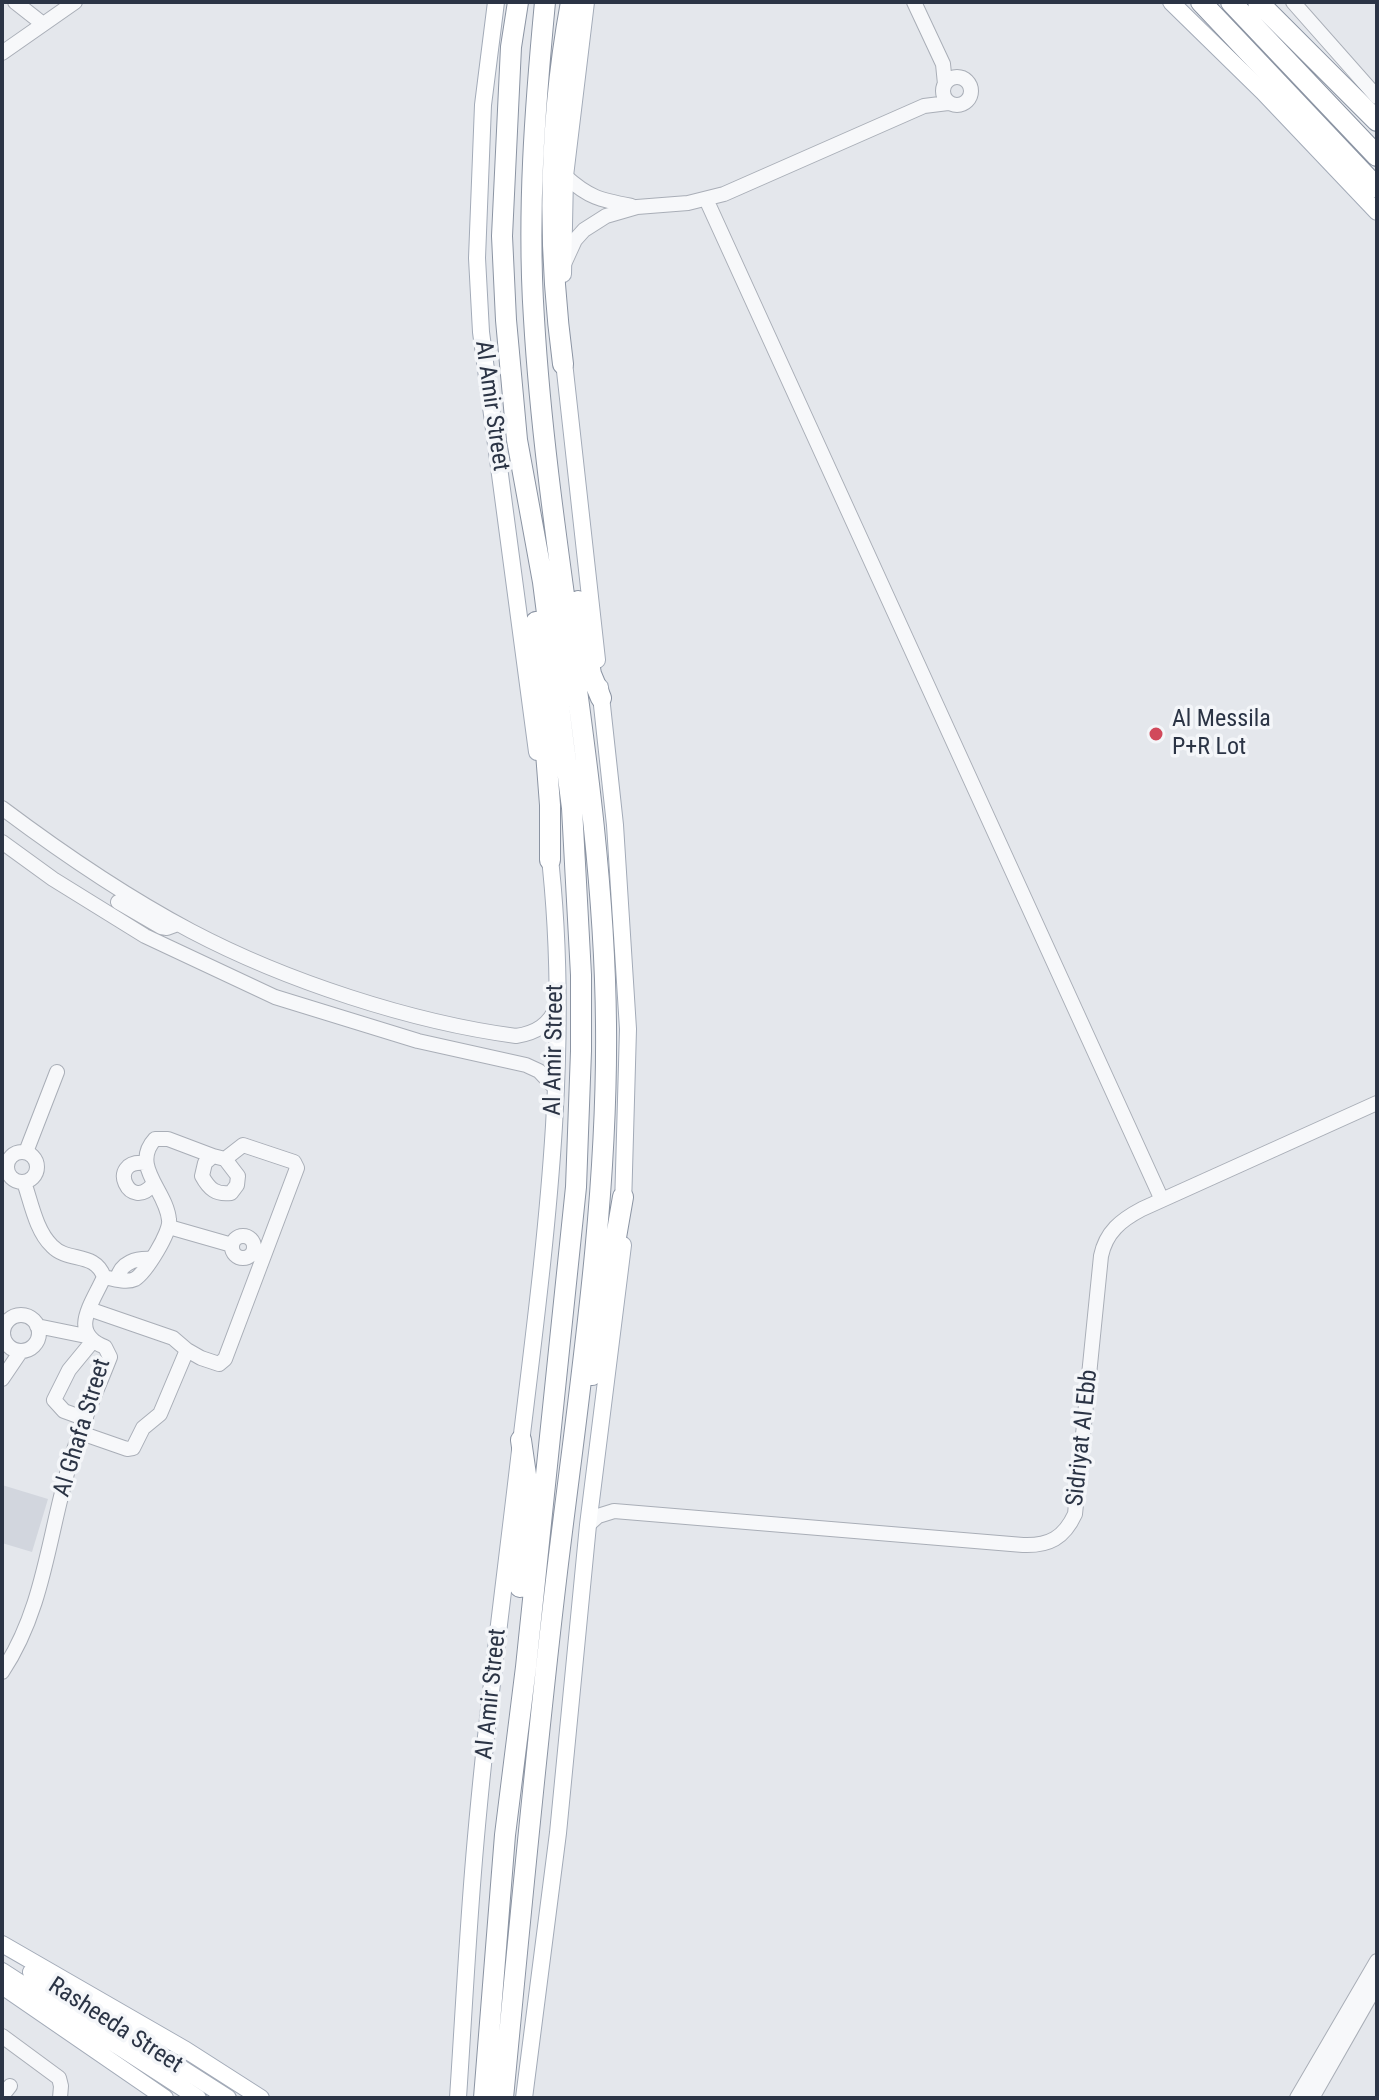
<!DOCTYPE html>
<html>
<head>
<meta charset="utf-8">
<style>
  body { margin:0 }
  #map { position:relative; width:1379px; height:2100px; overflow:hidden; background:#e4e7ec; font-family:"Roboto Condensed",sans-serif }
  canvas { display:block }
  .frame { position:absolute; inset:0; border:4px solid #2b3445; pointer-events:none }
</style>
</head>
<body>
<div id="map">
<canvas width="1379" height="2100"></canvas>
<div class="frame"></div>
</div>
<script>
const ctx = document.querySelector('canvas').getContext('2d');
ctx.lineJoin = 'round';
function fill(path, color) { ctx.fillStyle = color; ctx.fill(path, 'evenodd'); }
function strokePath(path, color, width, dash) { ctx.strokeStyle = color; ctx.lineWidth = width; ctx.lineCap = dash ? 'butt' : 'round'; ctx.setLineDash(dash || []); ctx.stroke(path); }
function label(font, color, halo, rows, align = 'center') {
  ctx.font = font + ' "Roboto Condensed",sans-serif'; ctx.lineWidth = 7; ctx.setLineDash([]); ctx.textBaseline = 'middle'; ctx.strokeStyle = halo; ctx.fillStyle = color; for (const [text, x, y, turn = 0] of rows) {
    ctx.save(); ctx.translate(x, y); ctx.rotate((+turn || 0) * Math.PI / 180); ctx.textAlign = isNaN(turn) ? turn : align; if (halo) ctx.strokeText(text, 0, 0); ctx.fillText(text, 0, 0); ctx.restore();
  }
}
fill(new Path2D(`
  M2,1485l46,14 -16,53 -30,-9z`), '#d2d6de');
const minor = new Path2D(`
  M15,2l28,22
  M914,2l29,62 2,20
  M1293,2l84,95
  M2,53l73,-51
  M943 91a14 14 0 1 1 28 0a14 14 0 1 1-28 0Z
  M565,176c24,22 36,24 67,30
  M706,199l456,1001
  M564,264l11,-24 9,-10 22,-14 31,-9 51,-4 36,-9 200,-88 24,-3
  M2,808c60,45 123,88 189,123 95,50 220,91 325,105 20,-3 33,-11 41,-30
  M2,842l51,37 92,57 130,61 143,44 108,24 13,6 17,18
  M118,902l43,25 6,1 11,-4
  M7 1167a15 15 0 1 1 30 0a15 15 0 1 1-30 0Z
  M26,1152l31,-80
  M145,1163c-40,-4 -15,52 9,20
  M169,1227l63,18
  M232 1247a11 11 0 1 1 22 0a11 11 0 1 1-22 0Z
  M104,1277c9,2 23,6 31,2 11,-7 36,-47 34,-59 -2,-29 -39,-54 -14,-81h13l45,17
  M117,1279c4,-17 19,-21 35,-20
  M3 1333a18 18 0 1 1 36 0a18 18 0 1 1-36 0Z
  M37,1326l49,10
  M187,1350l14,8 18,6 6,-5 72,-191 -3,-6 -51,-17 -18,14 -12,-3 -8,7 -3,13c7,13 14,19 29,17l6,-8 1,-9 -13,-17
  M2,1379l19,-28
  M86,1419l-22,-8 -10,-11 15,-30 23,-28
  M81,1433l46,16 6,-1 10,-20 17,-14 27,-64 -14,-12 -84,-29
  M588,1525l10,-9 16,-5 409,34c26,1 41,-7 52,-31l26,-258c5,-24 20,-36 41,-47l235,-106
  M2,1672c45,-67 47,-148 72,-222 10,-32 24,-62 36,-93l-5,-10c-37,-14 -13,-43 -1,-70 -9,-26 -36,-14 -52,-31 -16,-15 -21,-44 -28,-64
  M2,2036l57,42 2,8 -1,12
  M2,2096l8,-10
  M1297,2098l80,-137
  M1312,2098l65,-114`);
const major = new Path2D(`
  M496,2l-13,103 -6,153 4,74 56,420
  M1171,2l92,90 114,120
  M563,274l2,-98 21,-174
  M563,353l34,307
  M600,687l15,138 13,204 -5,177
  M2,1944l184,106 75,48
  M2,1971l196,127
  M31,1972l197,126
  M2,1986l163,112
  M458,2098c5,-75 9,-151 15,-226 11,-138 30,-276 46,-413 24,-201 54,-406 30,-609
  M524,2098l34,-265 30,-308 35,-280`);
const highway = new Path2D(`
  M1201,2l176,186
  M1231,2l146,154
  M1258,2l119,119
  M563,364c-16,-120 -14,-243 8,-362
  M578,601l13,73 10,24
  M536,622l14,183v55
  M592,1375l31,-178
  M520,1587l6,-112 -5,-35
  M484,2098l21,-263 21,-168 50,-480 5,-136v-76l-9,-167 -29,-226 -26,-142 -11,-120 -4,-84 9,-189 7,-45
  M503,2098c17,-176 33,-351 54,-526 22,-182 51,-365 49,-548 -2,-237 -58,-469 -72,-705 -7,-106 1,-211 11,-317`);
strokePath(minor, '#a9aeb7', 16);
strokePath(major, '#a3abb8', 18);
strokePath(highway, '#8b94a3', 22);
strokePath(minor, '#f7f8fa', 14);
strokePath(major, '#fff', 16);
strokePath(highway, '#fff', 20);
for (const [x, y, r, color] of [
  [1156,734,8,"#d1495b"]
]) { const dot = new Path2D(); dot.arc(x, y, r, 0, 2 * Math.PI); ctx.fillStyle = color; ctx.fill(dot); strokePath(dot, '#f4f6f9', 3); }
label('24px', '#2b3445', '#f4f6f9', [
  ["Al Amir Street",491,406,82],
  ["Al Amir Street",555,1050,-89],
  ["Al Ghafa Street",83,1428,-73],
  ["Sidriyat Al Ebb",1083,1438,-84],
  ["Al Amir Street",492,1694,-84],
  ["Rasheeda Street",115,2026,33]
]);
label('24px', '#2b3445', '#f4f6f9', [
  ["Al Messila",1172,720],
  ["P+R Lot",1172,748]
], 'left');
</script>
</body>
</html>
